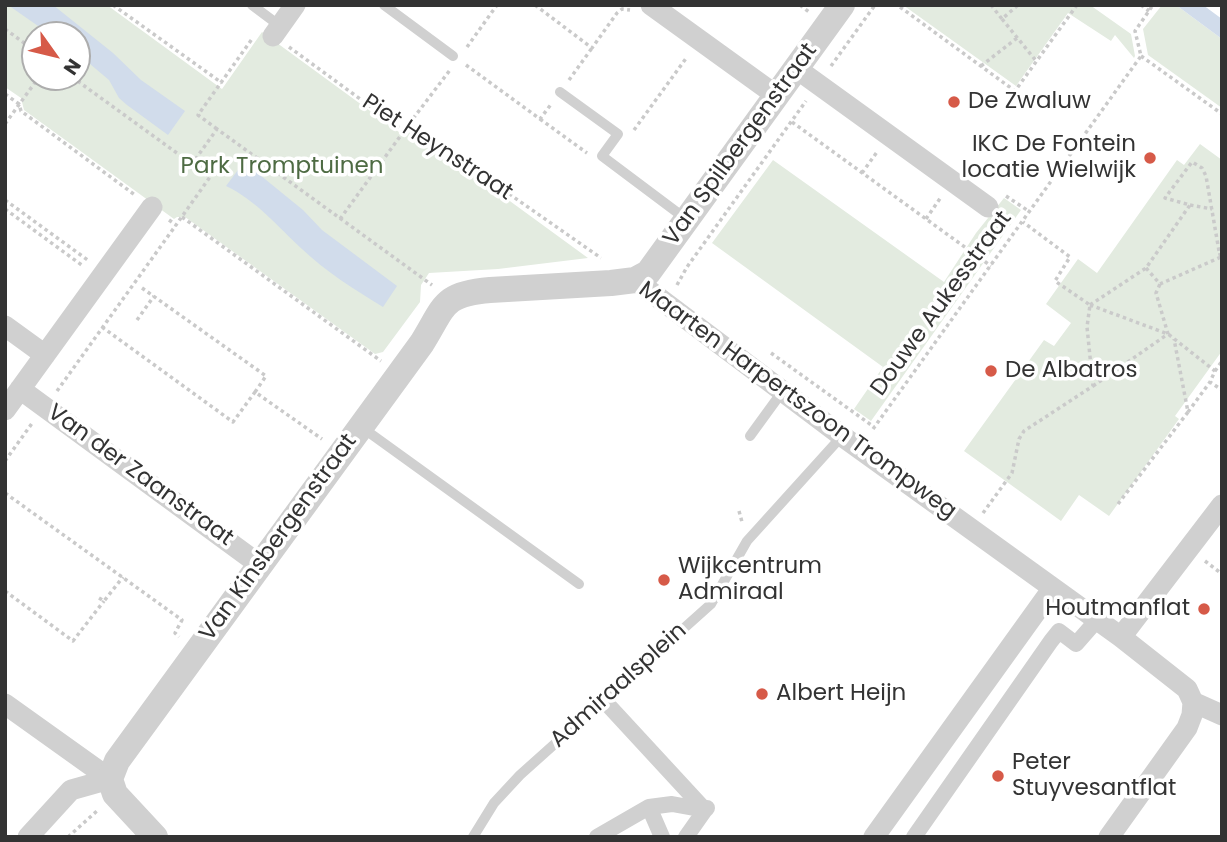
<!DOCTYPE html>
<html>
<head>
<meta charset="utf-8">
<style>
  body { margin:0 }
  #map { position:relative; width:1227px; height:842px; overflow:hidden; background:#fff; font-family:Poppins,sans-serif }
  canvas { display:block }
  .frame { position:absolute; inset:0; border:7px solid #333; pointer-events:none }
  .north { position:absolute; left:21px; top:21px; width:70px; height:70px; box-sizing:border-box; background:#fff; border:2px solid #adadad; border-radius:50%; rotate:124deg; font-size:19px; font-weight:700; line-height:28px; text-align:center; color:#333 }
  .north::after { content:''; display:block; margin:auto; width:24px; height:32px; background:#d65a48; clip-path:polygon(50% 0,100% 100%,50% 72%,0 100%) }
</style>
</head>
<body>
<div id="map">
<canvas width="1227" height="842"></canvas>
<div class="frame"></div>
<div class="north">N</div>
</div>
<script>
const ctx = document.querySelector('canvas').getContext('2d');
ctx.lineJoin = 'round';
function fill(path, color) { ctx.fillStyle = color; ctx.fill(path, 'evenodd'); }
function strokePath(path, color, width, dash) { ctx.strokeStyle = color; ctx.lineWidth = width; ctx.lineCap = dash ? 'butt' : 'round'; ctx.setLineDash(dash || []); ctx.stroke(path); }
function label(font, color, halo, rows, align = 'center') {
  ctx.font = font + ' Poppins,sans-serif'; ctx.lineWidth = 7; ctx.setLineDash([]); ctx.textBaseline = 'middle'; ctx.strokeStyle = halo; ctx.fillStyle = color; for (const [text, x, y, turn = 0] of rows) {
    ctx.save(); ctx.translate(x, y); ctx.rotate((+turn || 0) * Math.PI / 180); ctx.textAlign = isNaN(turn) ? turn : align; if (halo) ctx.strokeText(text, 0, 0); ctx.fillText(text, 0, 0); ctx.restore();
  }
}
fill(new Path2D(`
  M5,5h102l115,84 40,-57 141,103 8,-6 177,129 -90,11 -69,4 -8,12 -1,17 -37,50 -8,2 -190,-137h-8l-3,2 -150,-109 -3,-12 -16,-11zM35,35h42v42h-42z
  M903,5h187l41,29 4,22 -1,2 -19,-23 -4,6 -43,-28 -52,73z
  M1162,5h14l46,34v69l-74,-53 -5,-26z
  M1200,144l22,16v191l-47,65 4,3 -70,97 -30,-21 -18,26 -97,-70 80,-111 10,6 17,-23 -25,-19 32,-45 19,14 80,-113 7,5z
  M773,160l171,122 32,-49 28,-35 17,12 -150,211 -17,-12 29,-42 -171,-124z`), '#e3ebe0');
fill(new Path2D(`
  M8,5h45l60,48 28,27 44,31 -17,24 -41,-30 -8,-7 -10,-18 -32,-27v-18h-26z
  M1176,5h27l19,14v20z
  M244,162l59,48 19,20 75,56 -14,21c-28,-17 -58,-36 -81,-58 -24,-22 -46,-49 -76,-63z`), '#d1dceb');
strokePath(new Path2D(`
  M113,5l109,78
  M535,5l57,43 25,-35 5,-4 8,1
  M800,5l9,7
  M991,5l11,14 16,-14
  M1141,5l8,6
  M900,7l115,84 62,-86
  M1002,19l35,43
  M5,29l30,22
  M289,47l115,84 5,-7 192,134
  M467,47l30,-42
  M1141,56l81,58
  M466,65l74,54 12,-16
  M831,66l44,-61
  M981,66l36,-28
  M72,77l120,87 25,-35 215,156
  M569,80l23,-32
  M5,94l14,10 2,7 114,84
  M540,119l47,34
  M792,122l199,144
  M5,124l34,-47
  M409,124l41,-54
  M217,129l-19,-14 54,-76
  M634,130l53,-73
  M862,173l15,-21
  M1006,196l24,16
  M5,200l84,61
  M1190,205l22,4
  M5,209l78,57
  M182,217l199,144
  M340,219l64,-88
  M926,219l15,-22
  M169,220l7,5 34,-48 -18,-13
  M1222,247l-3,4 3,10
  M1146,268l14,16 61,-27
  M677,285l10,-18 119,-166
  M142,288l124,88 -11,16 67,47
  M1090,305l56,-37 44,-63 -25,-7 27,-36 10,6 4,8 13,75
  M1090,305l78,29 47,37 -5,11 12,8
  M137,320l17,-24
  M102,327l131,95 22,-30
  M771,353l103,74
  M1215,371l7,-10
  M1093,386l75,-52 -12,-41 4,-9
  M57,391l119,-166
  M1188,412l22,-30
  M873,429l268,-373 -6,-25 18,-26
  M5,461l28,-39
  M5,493l177,127 -7,13 4,4
  M1118,504l70,-92 -14,-73
  M739,511l3,11
  M983,513l29,-40 7,-34 5,-8 69,-45 -6,-59 3,-22 -35,-24 15,-24 -47,-35
  M1205,561l17,13
  M5,591l68,50 31,-40
  M99,598l5,3 19,-24
  M68,837l30,-27`), '#cacaca', 3.5, [3.5, 3.5]);
strokePath(new Path2D(`
  M252,5l28,21
  M384,5l69,51
  M560,92l58,42 -16,22 84,63
  M360,426l219,158
  M750,436l32,-44
  M473,837l21,-34 26,-28 191,-171 36,-63 95,-105`), '#d0d0d0', 10);
strokePath(new Path2D(`
  M609,706l96,104 -19,27
  M597,837l52,-30
  M662,837l-13,-30 23,-3 33,6 2,-2
  M914,837l137,-196 8,-10 17,13 21,-24`), '#d0d0d0', 16);
strokePath(new Path2D(`
  M651,5l126,91
  M273,36l22,-31
  M797,69l191,138
  M635,280l207,156 279,201 66,52 6,13 29,13
  M5,326l40,29
  M20,389l240,176
  M5,410l147,-203
  M1121,637l101,-132
  M5,704l105,75
  M28,837l43,-47 39,-11
  M874,837l179,-249
  M1109,837l78,-109 5,-13 1,-13`), '#d0d0d0', 21);
strokePath(new Path2D(`
  M155,837l-40,-43 -5,-15 7,-18 305,-418c23,-37 20,-49 68,-53l121,-7 24,-3 13,-7 194,-268`), '#d0d0d0', 26);
for (const [x, y, r, color] of [
  [954,102,7,"#d65a48"],
  [1150,158,7,"#d65a48"],
  [991,371,7,"#d65a48"],
  [664,580,7,"#d65a48"],
  [1204,609,7,"#d65a48"],
  [762,694,7,"#d65a48"],
  [998,776,7,"#d65a48"]
]) { const dot = new Path2D(); dot.arc(x, y, r, 0, 2 * Math.PI); ctx.fillStyle = color; ctx.fill(dot); strokePath(dot, '#fff', 2.5); }
label('23px', '#333', '#fff', [
  ["De Zwaluw",968,102],
  ["IKC De Fontein",1136,145,"right"],
  ["locatie Wielwijk",1136,171,"right"],
  ["De Albatros",1005,371],
  ["Wijkcentrum",678,567],
  ["Admiraal",678,593],
  ["Houtmanflat",1190,609,"right"],
  ["Albert Heijn",776,694],
  ["Peter",1012,763],
  ["Stuyvesantflat",1012,789]
], 'left');
label('23px', '#333', '#fff', [
  ["Van Spilbergenstraat",741,145,-54],
  ["Piet Heynstraat",437,148,33],
  ["Douwe Aukesstraat",942,304,-54],
  ["Maarten Harpertszoon Trompweg",797,401,36],
  ["Van der Zaanstraat",140,476,36],
  ["Van Kinsbergenstraat",279,538,-54],
  ["Admiraalsplein",619,686,-42]
]);
label('23px', '#4e6b43', '#fff', [
  ["Park Tromptuinen",282,167]
]);
</script>
</body>
</html>
